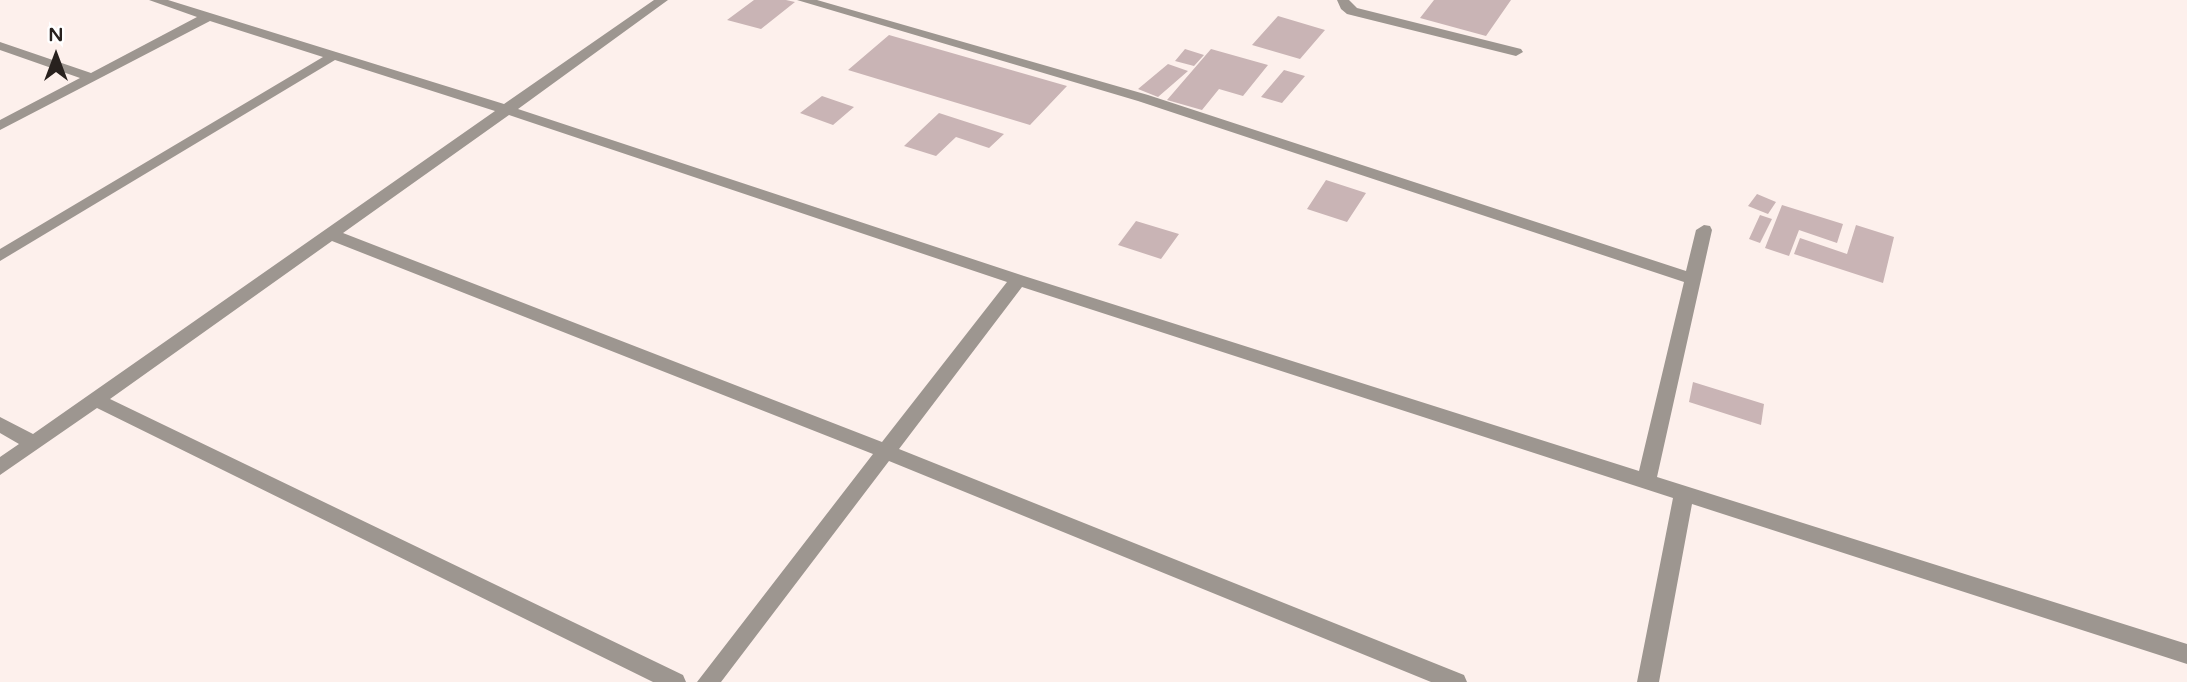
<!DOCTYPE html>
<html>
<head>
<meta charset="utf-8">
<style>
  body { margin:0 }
  #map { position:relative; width:2187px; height:682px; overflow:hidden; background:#fdf0ec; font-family:"Varela Round",sans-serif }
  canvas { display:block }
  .north { position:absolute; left:21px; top:21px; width:70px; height:70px; -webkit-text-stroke:5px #fff; paint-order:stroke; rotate:0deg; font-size:19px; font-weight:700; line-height:28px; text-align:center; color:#28211e }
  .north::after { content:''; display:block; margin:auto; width:24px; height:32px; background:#28211e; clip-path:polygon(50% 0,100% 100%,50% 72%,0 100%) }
</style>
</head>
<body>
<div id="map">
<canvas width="2187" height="682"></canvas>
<div class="north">N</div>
</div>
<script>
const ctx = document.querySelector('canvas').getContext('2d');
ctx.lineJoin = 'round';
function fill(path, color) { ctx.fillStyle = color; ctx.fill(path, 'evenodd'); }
fill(new Path2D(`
  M754,0h32l9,2 -34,27 -34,-9z
  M1434,0h77l-25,36 -66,-18z
  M1278,16l47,14 -25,29 -48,-14z
  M889,35l178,51 -37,39 -182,-55z
  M1185,49l19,6 -10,11 -19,-5z
  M1211,49l57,16 -25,31 -24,-7 -17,21 -35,-10z
  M1168,64l20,7 -30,26 -20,-8z
  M1284,70l21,6 -23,27 -21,-6z
  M822,96l32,11 -21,18 -33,-12z
  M939,113l65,21 -15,14 -33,-11 -20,19 -32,-10z
  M1326,180l40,13 -19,29 -40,-13z
  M1757,194l19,8 -8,12 -20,-8z
  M1782,205l61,19 -6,19 -38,-13 -10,26 -24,-8z
  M1760,215l12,4 -12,24 -11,-4z
  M1136,221l43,13 -18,25 -43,-14z
  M1856,225l38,12 -11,46 -89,-29 6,-16 47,16z
  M1693,382l71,22 -3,21 -72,-23z`), '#c9b4b5');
fill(new Path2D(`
  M149,0h19l336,104 150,-104h14l-150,109 506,167 615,195 45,-189 -546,-181 -341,-101h20l331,95 538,176 10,-41 8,-5 6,1 2,4 -55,247 530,167v20l-495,-160 -33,178h-22l36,-184 -651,-211 -123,162 565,226 3,7h-36l-542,-221 -168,221h-24l176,-228 -541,-213 -222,158 573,276 3,7h-33l-556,-274 -97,67v-18l19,-13 -19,-11v-16l33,17 462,-323 -160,-51 -335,201v-12l323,-192 -113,-36 -210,109v-10l80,-42 -80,-28v-8l91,31 106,-56zM509,115l498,167 -125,160 -539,-209z
  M1337,0h12l8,8 164,41 2,3 -7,4 -169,-42 -6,-5z`), '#9d9690');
</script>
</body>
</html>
